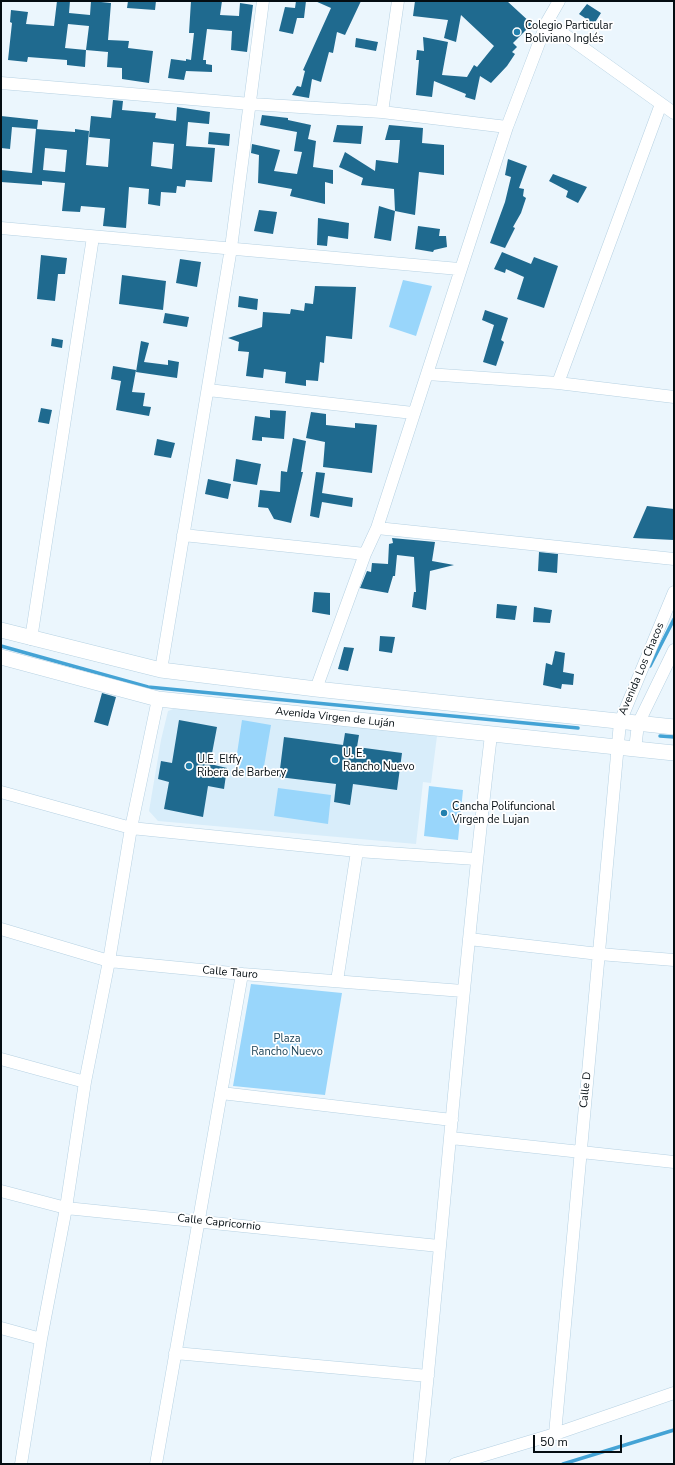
<!DOCTYPE html>
<html>
<head>
<meta charset="utf-8">
<style>
  body { margin:0 }
  #map { position:relative; width:675px; height:1465px; overflow:hidden; background:#ebf6fd; font-family:"Nunito Sans",sans-serif }
  canvas { display:block }
  .frame { position:absolute; inset:0; border:2px solid #040d12; pointer-events:none }
  .scale { position:absolute; left:533px; top:1435px; width:89px; height:18px; box-sizing:border-box; border:2px solid #040d12; border-top:0; padding-left:5px; font-size:12px; line-height:14px; white-space:nowrap; color:#040d12; -webkit-text-stroke:3px #fff; paint-order:stroke }
</style>
</head>
<body>
<div id="map">
<canvas width="675" height="1465"></canvas>
<div class="frame"></div>
<div class="scale">50 m</div>
</div>
<script>
const ctx = document.querySelector('canvas').getContext('2d');
ctx.lineJoin = 'round';
function fill(path, color) { ctx.fillStyle = color; ctx.fill(path, 'evenodd'); }
function strokePath(path, color, width, dash) { ctx.strokeStyle = color; ctx.lineWidth = width; ctx.lineCap = dash ? 'butt' : 'round'; ctx.setLineDash(dash || []); ctx.stroke(path); }
function label(font, color, halo, rows, align = 'center') {
  ctx.font = font + ' "Nunito Sans",sans-serif'; ctx.lineWidth = 3.5; ctx.setLineDash([]); ctx.textBaseline = 'middle'; ctx.strokeStyle = halo; ctx.fillStyle = color; for (const [text, x, y, turn = 0] of rows) {
    ctx.save(); ctx.translate(x, y); ctx.rotate((+turn || 0) * Math.PI / 180); ctx.textAlign = isNaN(turn) ? turn : align; if (halo) ctx.strokeText(text, 0, 0); ctx.fillText(text, 0, 0); ctx.restore();
  }
}
fill(new Path2D(`
  M176,708h12l249,28 -6,47 -8,-1 -7,62 -258,-23 -9,-10 12,-71 7,-29z`), '#d8edfa');
fill(new Path2D(`
  M403,280l29,6 -16,50 -27,-9z
  M242,720l29,5 -9,53 -28,-4z
  M429,786l34,4 -5,50 -34,-4z
  M278,788l53,7 -3,29 -54,-8z
  M251,984l91,9 -17,102 -92,-9z`), '#99d6fb');
strokePath(new Path2D(`
  M1,646l147,41 430,41
  M650,666l24,-47
  M660,736l14,1
  M563,1464l111,-34`), '#44a3d5', 3.5);
fill(new Path2D(`
  M57,1h13l-1,12 21,2 1,-14 20,2 -3,37 21,1 -1,7 25,3 -4,32 -27,-4v-11l-15,-1 1,-15 -22,-2 -1,17 -18,-2v-5l-39,-3 -1,5 -19,-2 4,-37 -2,-1 1,-12 17,2 -2,12 28,2zM68,24l21,2 -3,24 -21,-2z
  M128,1h28l-1,9 -28,-2z
  M191,1h31l-2,14 19,1 1,-13 13,2 -6,47 -16,-2 1,-19 -25,-2 -4,31h3v4l6,1v7l-26,-1 -2,9 -16,-2 3,-19 15,2v-2l5,1 3,-27h-5z
  M296,1h10l-2,17h-7l-4,16 -14,-3 6,-24 10,1z
  M315,1h46l-16,34 -8,-3 -4,21 -4,-1 -8,30 -9,-3 -3,19 -17,-3 5,-9 4,1 4,-16 -2,-1 28,-62z
  M415,1h92l25,23 -19,19 4,4 -5,5 3,2 -8,12 -16,17 -11,-7 -5,24 -10,-3 1,-3 -32,-13 -2,16 -16,-2 3,-35h-3l1,-10 7,1 -1,-14 25,5 -6,33 25,2 7,-12 3,2 17,-21 -33,-31 -5,27 -12,-4 4,-18 -35,-4z
  M587,4l14,9 -7,11 -15,-10z
  M356,38l22,4 -2,9 -21,-4z
  M113,100l10,1 -1,9 34,3 -1,5 21,3 1,-14 33,5 -1,12 -21,-2 -2,24 29,2 -3,34 -26,-2 -1,7 -8,-1 -1,7 -15,-1 -1,14 -12,-2 1,-15 -20,-2 -3,41 -23,-2 2,-18 -24,-2 -1,6 -18,-1 3,-28 -23,-2v4l-41,-3v-12l31,3 4,-44 39,3v-3l14,2 -3,34 22,2 2,-28 -21,-2 2,-21 20,2zM153,142l21,2 -2,25 -21,-3zM45,148l22,2 -2,22 -22,-2z
  M262,115l26,3v2l23,5 -3,14 8,2 -3,26 20,3v14l-8,-2v22l-35,-8 2,-7 -34,-6 1,-28 -8,-2 1,-9 28,6 -6,21 23,3 5,-22 -8,-1 3,-19 -37,-7z
  M1,116l37,4 -1,9 -25,-2 -2,22 -9,-1z
  M337,125l26,1 -2,18 -28,-2z
  M389,125l34,3 -1,15 22,2v30l-25,-3 -4,43 -20,-4 -1,-22 -33,-4 2,-7 -24,-11 6,-15 30,19 1,-11 22,3 2,-23h-15z
  M209,132l21,2 -1,12 -21,-2z
  M508,159l19,7 -8,22 5,1 -1,7 3,2 -5,15 -8,14 2,1 -10,20 -15,-5 15,-41 6,-25 -6,-2z
  M553,174l34,13 -9,16 -12,-6 2,-6 -19,-10z
  M379,206l16,5 -4,30 -17,-3z
  M259,210l18,2 -4,22 -19,-3z
  M318,218l31,5 -1,16 -20,-3 -1,10 -10,-1z
  M418,226l22,3 -1,7h7l1,11 -13,3 -1,2 -18,-3z
  M502,252l29,12 3,-7 24,9 -14,42 -27,-9 7,-22 -18,-8 -1,4 -11,-4z
  M41,255l26,3 -2,16h-7l-3,27 -18,-2z
  M180,259l21,3 -4,25 -21,-4z
  M122,275l44,6 -3,29 -44,-6z
  M315,286l41,1 -4,52 -26,-3 -2,27 -4,-1 -2,19 -12,-1v6l-21,-3 1,-11 -22,-3 -1,9 -17,-2 3,-24 -11,-1 1,-9 -11,-4 34,-11 1,-15 27,2 1,-5 13,2 1,-8 8,1z
  M239,296l19,3 -1,11 -19,-3z
  M485,310l23,8 -7,22 3,2 -8,24 -13,-4 11,-37 -12,-5z
  M165,313l24,4 -2,10 -24,-4z
  M52,338l11,2 -1,8 -11,-2z
  M141,341l8,2 -5,19 24,3v-5l11,2 -2,16 -41,-6z
  M113,366l23,4 -4,22 13,1 -2,13 8,1 -2,9 -33,-6 5,-29 -10,-2z
  M41,408l11,2 -3,14 -11,-2z
  M270,410l16,1 -2,28 -22,-2v4l-10,-1 3,-24 15,2z
  M311,412l15,2v11l29,3v-5l22,2 -5,48 -49,-6 2,-25 -19,-4z
  M293,438l13,3 -5,31h2l-12,51 -17,-4 -6,-11 -10,-1 2,-17 20,2 1,-21 6,1z
  M157,439l18,4 -4,15 -17,-3z
  M236,459l25,5 -4,21 -24,-4z
  M316,472l9,1 -3,20 31,5 -1,9 -30,-5 -3,16 -9,-2z
  M208,479l23,5 -3,15 -23,-5z
  M647,506l27,3v31l-41,-2z
  M392,538l43,4 -3,19 22,4 -24,6 -4,39 -14,-3 2,-15h2l-2,-35 -17,-2 -2,21h-2l-5,17 -28,-5 7,-17 4,1 1,-9 16,1 1,-20 4,-1z
  M539,552l19,2 -1,19 -19,-2z
  M314,592l16,1v22l-18,-3z
  M497,604l20,2 -2,14 -19,-2z
  M534,607l18,3 -2,13 -17,-1z
  M380,636l15,1 -3,16 -13,-2z
  M344,647l10,1 -6,23 -10,-2z
  M555,651l10,2 -2,19 11,2 -1,11 -11,-1 -1,5 -18,-4 3,-22 6,2z
  M102,693l14,4 -8,29 -14,-4z
  M179,720l38,7 -7,37 17,4 -3,21 -16,-3 -5,31 -39,-8 5,-27 -11,-3 3,-18 11,2z
  M345,733l14,2 -2,12 45,6 -5,37 -44,-6 -3,21 -16,-3 2,-18 -57,-7 5,-40 59,8z`), '#1f6a8f');
const minor = new Path2D(`
  M547,22l127,91
  M1,83l250,21 131,8 125,15
  M382,112l16,-111
  M1,228l458,41
  M427,374l131,9 116,14
  M558,383l103,-279
  M208,390l205,23
  M377,528l297,31
  M183,535l182,19
  M31,639l62,-402
  M161,670l70,-422 32,-247
  M316,689l49,-135 12,-26 130,-401 40,-105 12,-21
  M635,749l3,-25 36,-74
  M1,792l130,36 226,23 119,8
  M1,929l108,32 133,13 221,17
  M469,939l130,15 75,6
  M337,981l20,-130
  M1,1059l84,23
  M221,1093l231,27
  M451,1138l223,24
  M1,1191l65,17 373,38
  M1,1328l40,11
  M175,1353l253,23
  M555,1434l65,-712 54,-130
  M21,1464l20,-125 25,-131 19,-126 24,-121 22,-133 27,-129
  M156,1464l86,-490
  M419,1464c25,-243 43,-486 72,-729
  M455,1464l100,-30 119,-41`);
const major = new Path2D(`
  M1,630l160,40 155,19 358,38
  M1,657l157,42 516,54`);
strokePath(minor, '#b6d1e2', 13);
strokePath(major, '#b6d1e2', 16);
strokePath(minor, '#fff', 12);
strokePath(major, '#fff', 15);
for (const [x, y, r, color] of [
  [517,32,4,"#2380ad"],
  [335,760,4,"#2380ad"],
  [189,766,4,"#2380ad"],
  [444,813,4,"#2380ad"]
]) { const dot = new Path2D(); dot.arc(x, y, r, 0, 2 * Math.PI); ctx.fillStyle = color; ctx.fill(dot); strokePath(dot, '#fff', 1.5); }
label('11px', '#040d12', '#fff', [
  ["Colegio Particular",525,26],
  ["Boliviano Inglés",525,39],
  ["U. E.",343,754],
  ["Rancho Nuevo",343,767],
  ["U.E. Elffy",197,760],
  ["Ribera de Barbery",197,773],
  ["Cancha Polifuncional",452,807],
  ["Virgen de Lujan",452,820]
], 'left');
label('11px', '#040d12', '#fff', [
  ["Avenida Los Chacos",642,669,-67],
  ["Avenida Virgen de Luján",335,718,6],
  ["Calle Tauro",230,973,5],
  ["Calle D",586,1090,-84],
  ["Calle Capricornio",219,1223,6]
]);
label('11px', '#143d52', '#fff', [
  ["Plaza",287,1039],
  ["Rancho Nuevo",287,1052]
]);
</script>
</body>
</html>
